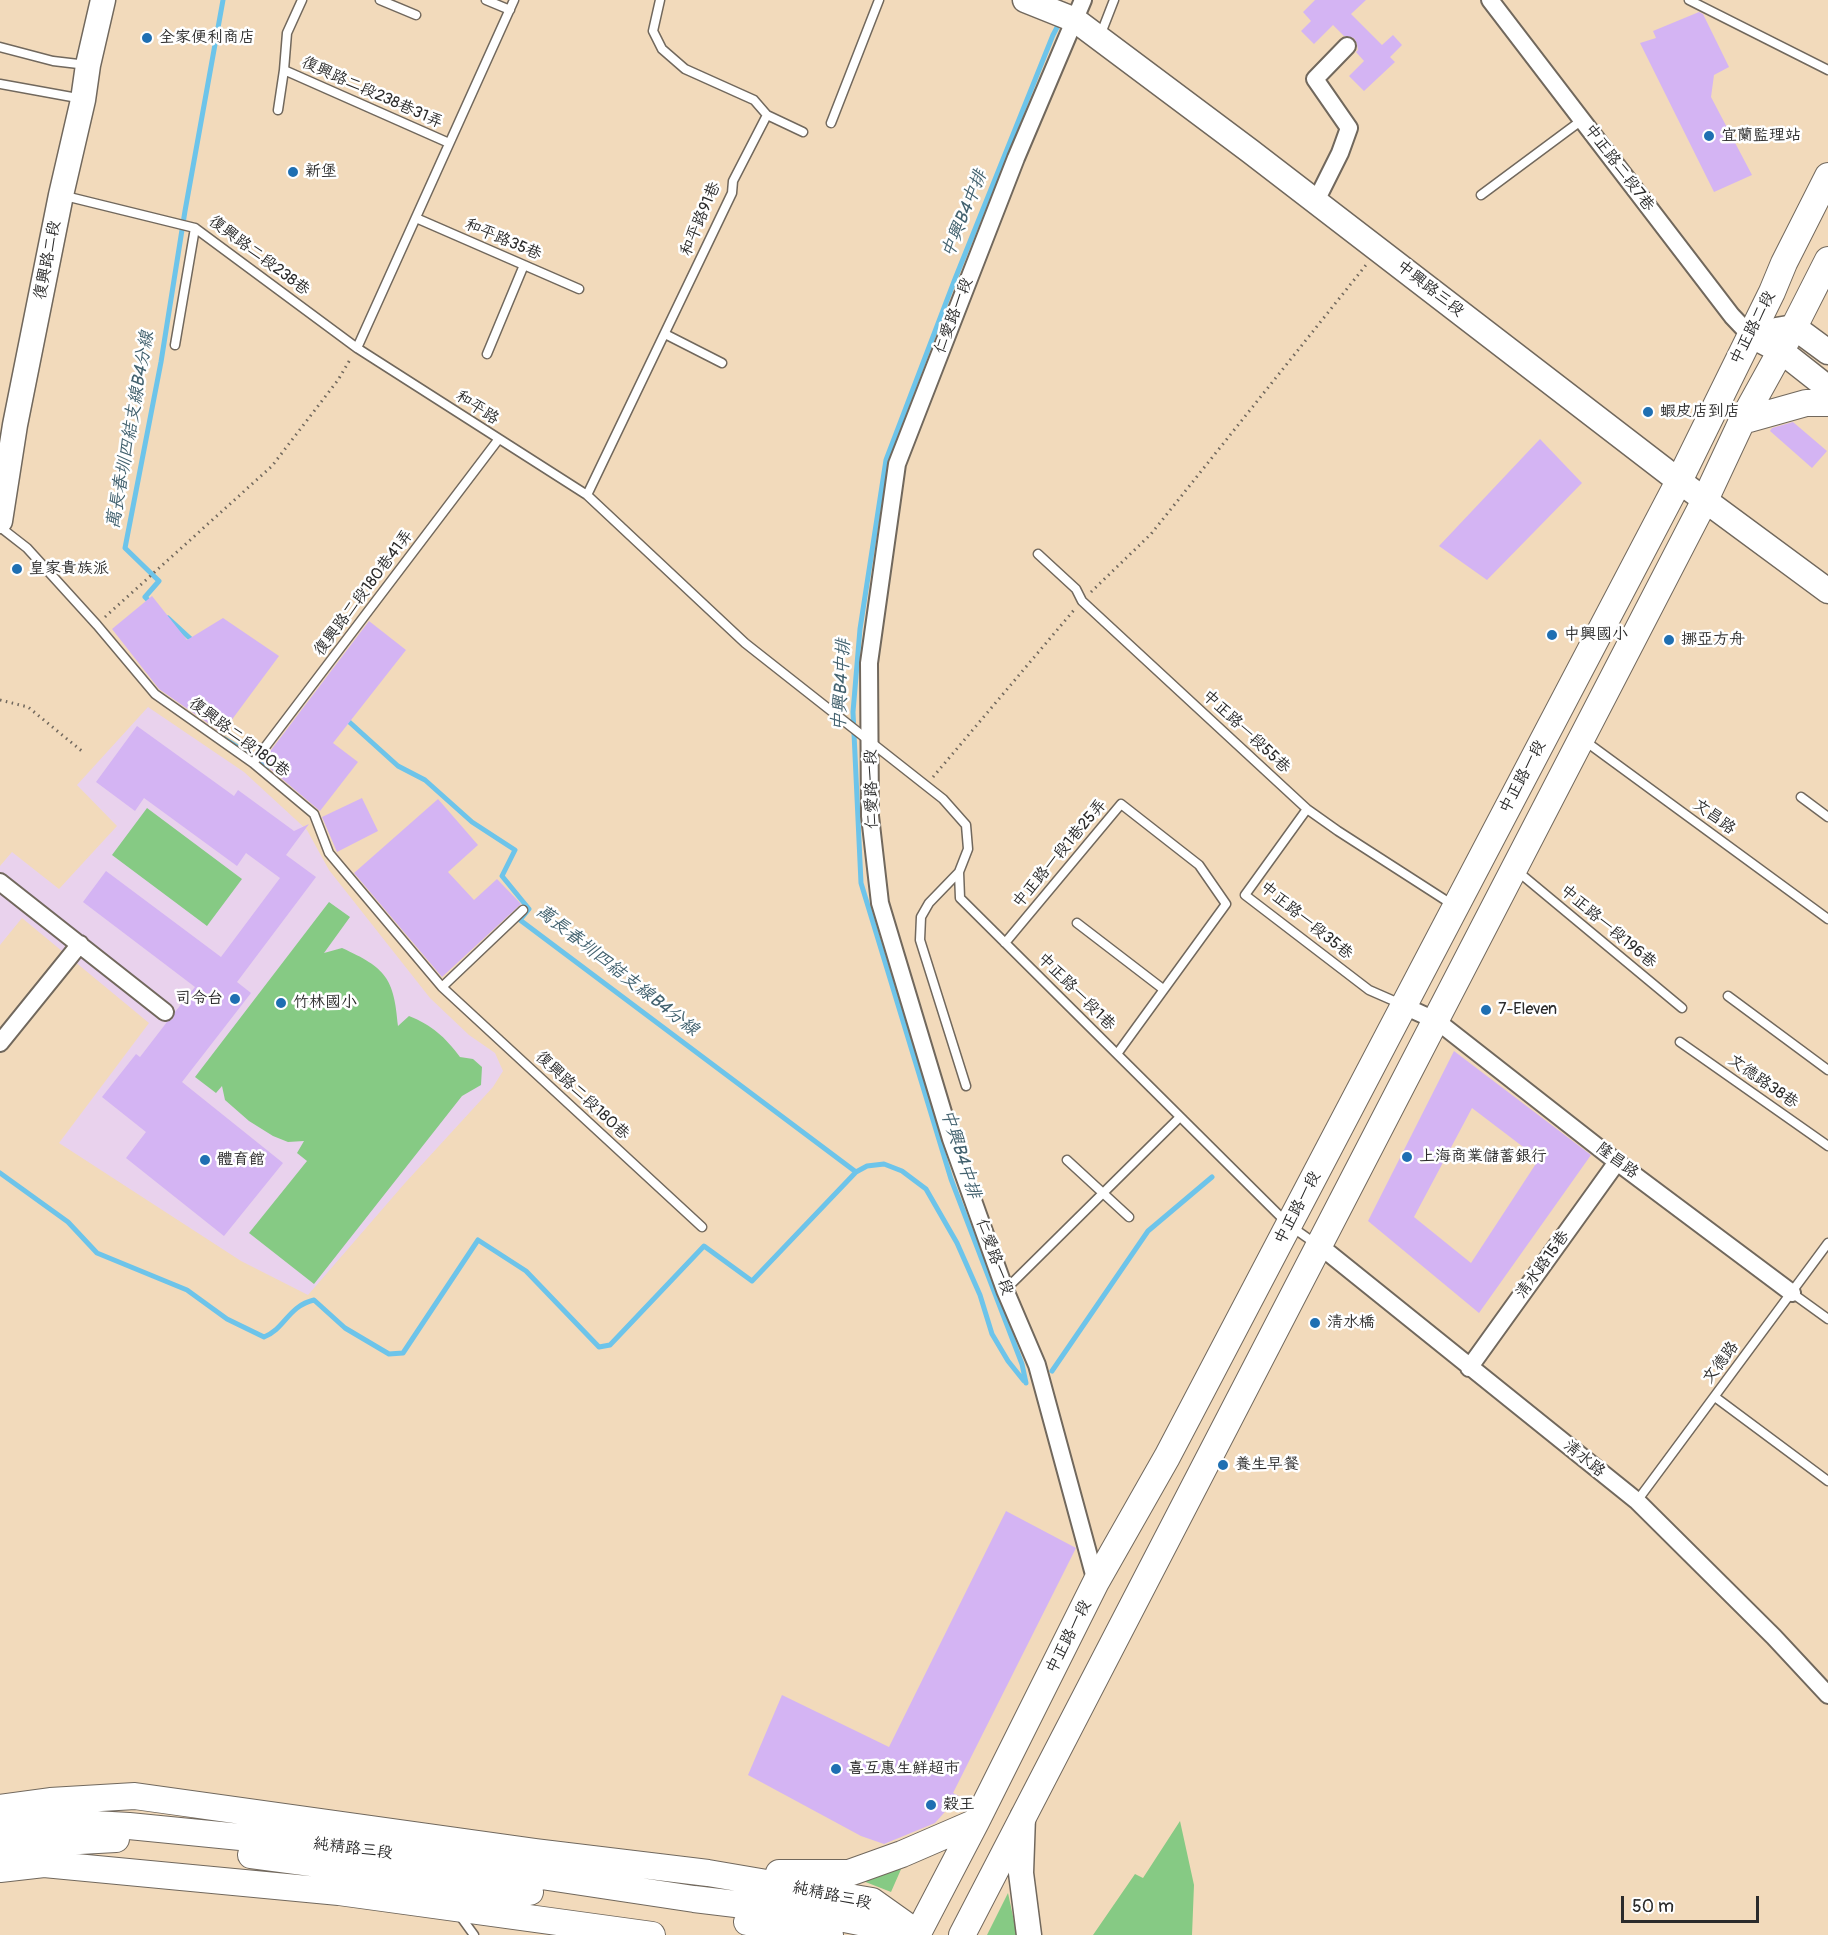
<!DOCTYPE html>
<html>
<head>
<meta charset="utf-8">
<style>
  body { margin:0 }
  #map { position:relative; width:1828px; height:1935px; overflow:hidden; background:#f2dabb; font-family:Pangolin,sans-serif }
  canvas { display:block }
  .scale { position:absolute; left:1621px; top:1896px; width:138px; height:27px; box-sizing:border-box; border:3px solid #2b2b2b; border-top:0; padding-left:8px; font-size:18px; line-height:21px; white-space:nowrap; color:#2b2b2b; -webkit-text-stroke:4px #fff; paint-order:stroke }
</style>
</head>
<body>
<div id="map">
<canvas width="1828" height="1935"></canvas>
<div class="scale">50 m</div>
</div>
<script>
const ctx = document.querySelector('canvas').getContext('2d');
ctx.lineJoin = 'round';
function fill(path, color) { ctx.fillStyle = color; ctx.fill(path, 'evenodd'); }
function strokePath(path, color, width, dash) { ctx.strokeStyle = color; ctx.lineWidth = width; ctx.lineCap = dash ? 'butt' : 'round'; ctx.setLineDash(dash || []); ctx.stroke(path); }
function label(font, color, halo, rows, align = 'center') {
  ctx.font = font + ' Pangolin,"LXGW WenKai TC",sans-serif'; ctx.lineWidth = 5; ctx.setLineDash([]); ctx.textBaseline = 'middle'; ctx.strokeStyle = halo; ctx.fillStyle = color; for (const [text, x, y, turn = 0] of rows) {
    ctx.save(); ctx.translate(x, y); ctx.rotate((+turn || 0) * Math.PI / 180); ctx.textAlign = isNaN(turn) ? turn : align; if (halo) ctx.strokeText(text, 0, 0); ctx.fillText(text, 0, 0); ctx.restore();
  }
}
fill(new Path2D(`
  M148,707l96,65 63,58 22,40 101,128 39,37 26,18 8,18 -10,16 -88,96 -97,112 -67,-34 -182,-118 90,-120 -127,-105 -22,27v-79l12,-14 47,37 58,-63 -40,-41z`), '#e9d2ed');
fill(new Path2D(`
  M147,808l95,71 -35,47 -95,-71z
  M329,902l21,15 -26,36 18,-5c44,20 52,30 56,78l11,-10c23,9 36,21 51,41l13,2 9,8 -1,18 -19,11 -148,188 -65,-51 58,-72 -10,-8 7,-12 -16,1 -15,-6 -24,-15 -24,-21 -3,-14 -6,7 -21,-16z
  M1180,1821l14,64 -2,50h-99l42,-61 8,4z
  M902,1867l-11,25 -28,-11z
  M1008,1893l9,42h-30z`), '#86ca84');
strokePath(new Path2D(`
  M152,604l-7,-7 14,-16 -34,-33 36,-186 24,-151 38,-211
  M168,618l26,24
  M346,719l52,47 27,14 47,42 43,28 -13,26 27,33 -9,11 336,252
  M225,739l43,27
  M0,1173l68,49 29,31 90,37 40,29 37,18c21,-8 24,-31 50,-37l31,28 44,26 14,-1 75,-113 48,31 73,76 11,-2 94,-99 48,35 104,-109 11,-6 17,-2 18,7 24,18 31,54 23,52 12,39 16,27 16,20
  M1052,1371l96,-140 64,-54
  M1026,1383l-4,-19 -71,-185 -90,-296 -8,-171 7,-83 26,-169 69,-181 98,-244 8,-15`), '#6dc4ea', 5);
fill(new Path2D(`
  M1315,0h51l-15,14 31,31 11,-10 9,10 -12,12 5,5 -31,29 -15,-15 15,-15 -8,-9 2,-2 -1,-6 -3,-6 -10,-2 -11,-11 -19,19 -13,-13 10,-10 -8,-9z
  M1699,12l4,2 26,53 -15,8 -3,22 41,78 -38,17 -74,-149 16,-5 -3,-7z
  M1793,422l34,29 -15,17 -42,-37 2,-3z
  M1540,439l42,44 -95,97 -48,-34z
  M152,596l35,44 36,-22 56,38 -57,77 -63,-44 -47,-60z
  M369,621l37,29 -73,93 25,19 -38,49 -58,-49z
  M137,726l97,70 4,-6 56,41 15,-7 -23,31 30,22 -79,105 14,11 -69,89 101,81 -59,73 -98,-78 20,-26 -44,-35 34,-43 4,3 27,-35 6,-3 2,-7 20,-25 -112,-85 23,-31 115,86 59,-79 -34,-25 -9,13 -93,-68 -9,13 -39,-29z
  M362,798l16,33 -41,21 -15,-35z
  M438,799l40,46 -30,27 26,28 23,-21 24,25 -79,73 -88,-104z
  M1454,1051l137,104 -112,158 -111,-92zM1472,1108l67,51 -68,104 -57,-46z
  M1006,1511l70,37 -123,245 6,3 -24,27 -51,21 -23,-8 -113,-61 34,-80 107,52z`), '#d4b4f3');
const lane = new Path2D(`
  M302,0l-15,33 -3,37 165,73
  M380,0l36,15
  M486,0l24,10
  M1689,0l139,70
  M1100,36l14,-36
  M0,47l53,14 34,4
  M0,84l83,15
  M278,110l6,-40
  M767,115l36,17
  M831,123l48,-123
  M61,195l134,33 162,120 230,147 158,148 198,156 23,26 2,24 -9,23 1,26 329,327 27,19
  M1481,195l101,-75
  M416,218l163,71
  M665,334l57,29
  M175,345l20,-117
  M357,348l157,-348
  M487,354l37,-89
  M587,495l145,-302 1,-12 34,-66 -13,-15 -69,-31 -23,-20 -9,-18 7,-31
  M0,527l27,21 70,77 58,69 98,69 61,51 15,39 113,134 260,240
  M1038,554l38,35 6,12 225,208 31,22 115,74
  M1585,741l243,178
  M253,763l245,-323
  M1801,797l27,20
  M1307,809l-62,86 124,95 32,14
  M1516,870l166,138
  M959,872l-30,31 -8,14 -1,23 46,146
  M1077,923l86,66
  M1005,943l116,-139 78,61 27,39 -109,150
  M442,987l81,-77
  M1728,996l100,74
  M1680,1042l148,104
  M1067,1160l62,57
  M1005,1290l175,-173
  M1792,1293l36,26
  M1715,1397l113,84
  M1637,1501l191,-258
  M458,1913l16,22`);
const street = new Path2D(`
  M1083,0l-67,158 -119,306 -28,199 1,153 10,87 71,236 54,151 32,75 59,217
  M1490,0l242,316 18,19
  M1316,201l24,-48 9,-25 -34,-49 32,-33
  M0,882l165,130
  M1404,1006l33,15 180,141 175,131
  M0,1043l80,-99
  M1320,1246l317,255 137,136 54,58
  M1469,1368l148,-206`);
const secondary = new Path2D(`
  M1025,0l50,20 175,131 429,330 149,110
  M1776,330l18,-3 34,25
  M1750,335l31,16 47,37
  M0,521l15,-96 46,-230 22,-95 5,-35 15,-65
  M1023,1816l-2,57 8,62`);
const primary = new Path2D(`
  M1742,421l64,-18h22
  M0,1808l50,-7 85,-5 401,56 172,21 164,28 45,32
  M0,1826l41,-5 88,5 233,23 332,50 125,15 86,17
  M0,1849l43,-6 73,-4
  M251,1855l279,37
  M0,1869l44,-5 295,28 313,43
  M779,1873h70l53,-19 74,-32
  M747,1922l83,13
  M917,1935l59,-113 120,-240 71,-125 512,-976 93,-189 12,-29 44,-87
  M962,1935l743,-1435 37,-79 52,-94 34,-67`);
strokePath(lane, '#71685d', 11);
strokePath(street, '#71685d', 20);
strokePath(secondary, '#71685d', 27);
strokePath(primary, '#71685d', 28);
strokePath(new Path2D(`
  M1091,592l60,-58 215,-269
  M105,617l167,-151 66,-86 13,-22
  M0,700l28,7 55,45
  M933,777l141,-167`), '#71685d', 3, [1.5, 4.5]);
strokePath(lane, '#fff', 8);
strokePath(street, '#fff', 16);
strokePath(secondary, '#fff', 24);
strokePath(primary, '#fff', 26);
for (const [x, y, r, color] of [
  [147,38,6,"#1f6fb2"],
  [1709,136,6,"#1f6fb2"],
  [293,172,6,"#1f6fb2"],
  [1648,412,6,"#1f6fb2"],
  [17,569,6,"#1f6fb2"],
  [1552,635,6,"#1f6fb2"],
  [1669,640,6,"#1f6fb2"],
  [235,999,6,"#1f6fb2"],
  [281,1003,6,"#1f6fb2"],
  [1486,1010,6,"#1f6fb2"],
  [1407,1157,6,"#1f6fb2"],
  [205,1160,6,"#1f6fb2"],
  [1315,1323,6,"#1f6fb2"],
  [1223,1465,6,"#1f6fb2"],
  [836,1769,6,"#1f6fb2"],
  [931,1805,6,"#1f6fb2"]
]) { const dot = new Path2D(); dot.arc(x, y, r, 0, 2 * Math.PI); ctx.fillStyle = color; ctx.fill(dot); strokePath(dot, '#fff', 2); }
label('16px', '#2b2b2b', '#fff', [
  ["全家便利商店",159,38],
  ["宜蘭監理站",1721,136],
  ["新堡",305,172],
  ["蝦皮店到店",1660,412],
  ["皇家貴族派",29,569],
  ["中興國小",1564,635],
  ["挪亞方舟",1681,640],
  ["司令台",223,999,"right"],
  ["竹林國小",293,1003],
  ["7-Eleven",1498,1010],
  ["上海商業儲蓄銀行",1419,1157],
  ["體育館",217,1160],
  ["清水橋",1327,1323],
  ["養生早餐",1235,1465],
  ["喜互惠生鮮超市",848,1769],
  ["穀王",943,1805]
], 'left');
label('16px', '#2b2b2b', '#fff', [
  ["復興路二段238巷31弄",372,93,24],
  ["中正路二段7巷",1619,168,53],
  ["和平路91巷",701,219,-67],
  ["和平路35巷",503,240,23],
  ["復興路二段238巷",259,256,37],
  ["復興路二段",48,260,-79],
  ["中興路三段",1430,289,38],
  ["仁愛路一段",954,316,-69],
  ["中正路二段",1753,328,-63],
  ["和平路",477,408,33],
  ["復興路二段180巷41弄",364,593,-53],
  ["中正路一段55巷",1246,732,43],
  ["復興路二段180巷",239,738,37],
  ["中正路一段",1523,777,-62],
  ["仁愛路一段",872,789,-91],
  ["文昌路",1714,817,36],
  ["中正路一段1巷25弄",1060,854,-50],
  ["中正路一段35巷",1306,921,39],
  ["中正路一段196巷",1608,927,40],
  ["中正路一段1巷",1076,992,45],
  ["文德路38巷",1763,1082,35],
  ["復興路二段180巷",582,1096,43],
  ["隆昌路",1617,1161,37],
  ["中正路一段",1298,1208,-62],
  ["仁愛路一段",994,1257,70],
  ["清水路15巷",1543,1265,-54],
  ["文德路",1721,1363,-53],
  ["清水路",1584,1459,39],
  ["中正路一段",1069,1637,-63],
  ["純精路三段",353,1849,7],
  ["純精路三段",832,1896,12]
]);
label('italic 18px', '#42616e', '#fff', [
  ["中興B4中排",965,214,-68],
  ["萬長春圳四結支線B4分線",131,430,-80],
  ["中興B4中排",842,685,-87],
  ["萬長春圳四結支線B4分線",617,971,38],
  ["中興B4中排",960,1154,72]
]);
</script>
</body>
</html>
